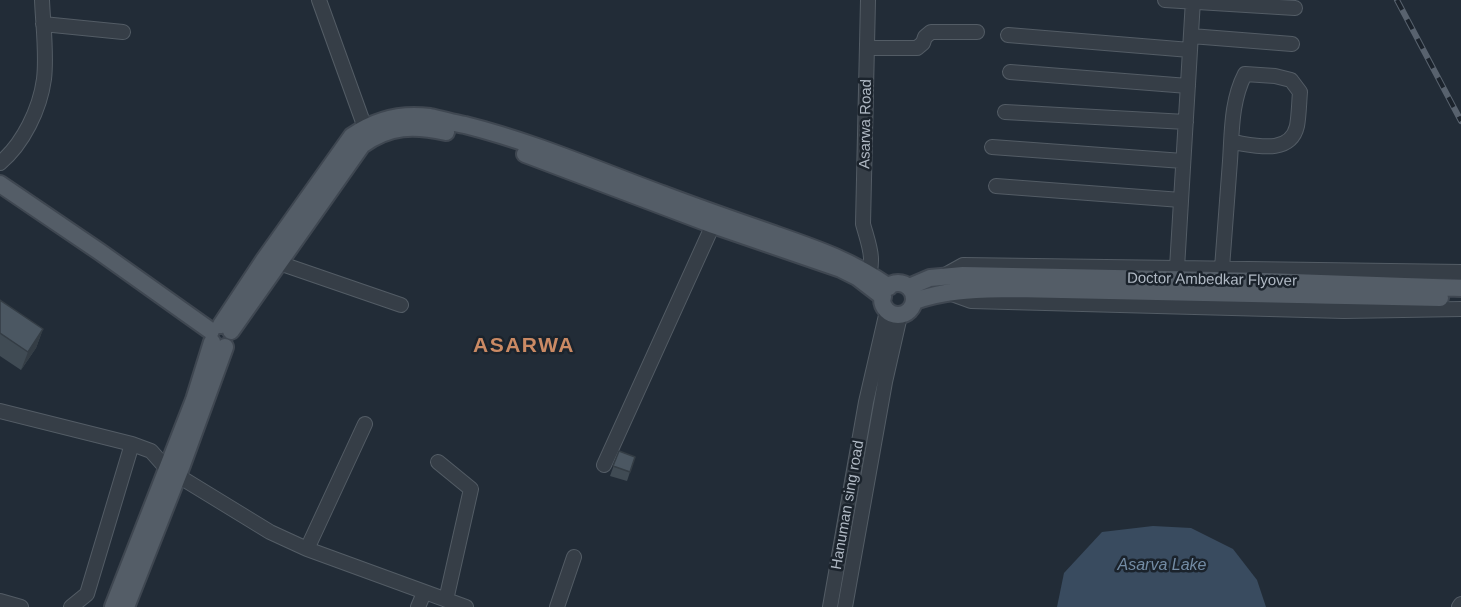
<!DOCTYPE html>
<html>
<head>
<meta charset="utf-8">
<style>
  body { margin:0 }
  canvas { display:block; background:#222c37 }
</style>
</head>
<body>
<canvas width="1461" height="607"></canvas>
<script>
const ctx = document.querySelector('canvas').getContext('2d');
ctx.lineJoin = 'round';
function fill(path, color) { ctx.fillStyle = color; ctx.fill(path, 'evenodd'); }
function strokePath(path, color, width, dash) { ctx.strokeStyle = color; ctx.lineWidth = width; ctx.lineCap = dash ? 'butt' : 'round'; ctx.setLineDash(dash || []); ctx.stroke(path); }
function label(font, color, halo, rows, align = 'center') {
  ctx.font = font + ' Arial,sans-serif'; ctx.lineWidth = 5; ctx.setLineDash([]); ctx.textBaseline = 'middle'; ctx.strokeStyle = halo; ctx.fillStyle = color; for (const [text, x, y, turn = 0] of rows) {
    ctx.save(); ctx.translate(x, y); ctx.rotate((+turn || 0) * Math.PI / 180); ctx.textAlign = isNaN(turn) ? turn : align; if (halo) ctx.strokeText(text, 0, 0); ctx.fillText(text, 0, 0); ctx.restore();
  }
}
fill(new Path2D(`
  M1153,526l38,2 42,21 24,31 9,27h-209l7,-34 38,-41z`), '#394b5f');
const minor = new Path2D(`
  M319,0l49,136
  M1165,0l130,8
  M43,24l80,8
  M1008,35l182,15
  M1191,36l101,8
  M868,48h49l6,-5 2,-6 6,-5h46
  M1010,72l178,14
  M1005,112l181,10
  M992,147l191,14
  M0,163c23,-19 40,-54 44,-84 3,-25 -1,-54 -2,-79
  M996,186l185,14
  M279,263l122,42
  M1177,268l16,-268
  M1222,268c3,-36 5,-71 8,-107 2,-29 1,-60 15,-87l30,2 16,4 9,12c-1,11 -1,23 -3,34 -7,30 -43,19 -65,16
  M945,275l18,-10 498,7
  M866,282c10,-22 3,-36 -3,-58l5,-224
  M949,293l22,8 373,10 117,-2
  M0,411l132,33 -45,150 -16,13
  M132,444l19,7 16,18 103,63 37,17 159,58
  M438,462l33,27 -25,111
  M604,465l113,-249
  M307,549l58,-125
  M0,601l21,6
  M418,607l6,-14
  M557,607l17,-50
  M830,607l36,-205 21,-91
  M845,607l40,-225 15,-66
  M1459,607l2,-3`);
const major = new Path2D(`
  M525,154l188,71 128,44 16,8 26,20
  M0,184l100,68 111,79
  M882 299a16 16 0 1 1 32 0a16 16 0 1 1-32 0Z
  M909,287l21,-9 33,-3 302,6 196,7
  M915,301c32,-12 66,-11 100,-12l425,9
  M221,325l43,-65 88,-124c23,-16 49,-23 78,-19 11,2 23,6 35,8 68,17 132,45 197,69 37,14 74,27 112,40 43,15 76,26 115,53
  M231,331l131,-186c28,-20 52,-20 84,-13
  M113,607l81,-207 18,-58
  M126,607l56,-142 43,-118`);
strokePath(minor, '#535c65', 16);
strokePath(major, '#3f4751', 20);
strokePath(minor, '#363e47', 14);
strokePath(major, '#545d67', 16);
const rail = new Path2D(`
  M1397,0l64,121`);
strokePath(rail, '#58626e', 6);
strokePath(rail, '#1b232c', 4, [11]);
fill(new Path2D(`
  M0,300l43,29 -7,19 -15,22 -21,-14z
  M619,451l16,6 -8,24 -17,-5z`), '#404b54');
fill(new Path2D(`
  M43,329l-7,19 -15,22 7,-18z`), '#343d45');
const building = new Path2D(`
  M0,300l43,29 -15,23 -28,-19z
  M619,451l16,6 -5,15 -17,-6z`);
fill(building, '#4b5762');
strokePath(building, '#343d45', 1.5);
label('15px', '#b0b9c4', '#1b232c', [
  ["Asarwa Road",866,124,-89],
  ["Doctor Ambedkar Flyover",1212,280,1],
  ["Hanuman sing road",848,505,-80]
]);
label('italic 16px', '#738ca5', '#1b232c', [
  ["Asarva Lake",1162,566]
]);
ctx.letterSpacing = '1.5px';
label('bold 21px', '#cb8a64', '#1b232c', [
  ["ASARWA",524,346]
]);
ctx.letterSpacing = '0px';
</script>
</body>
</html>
